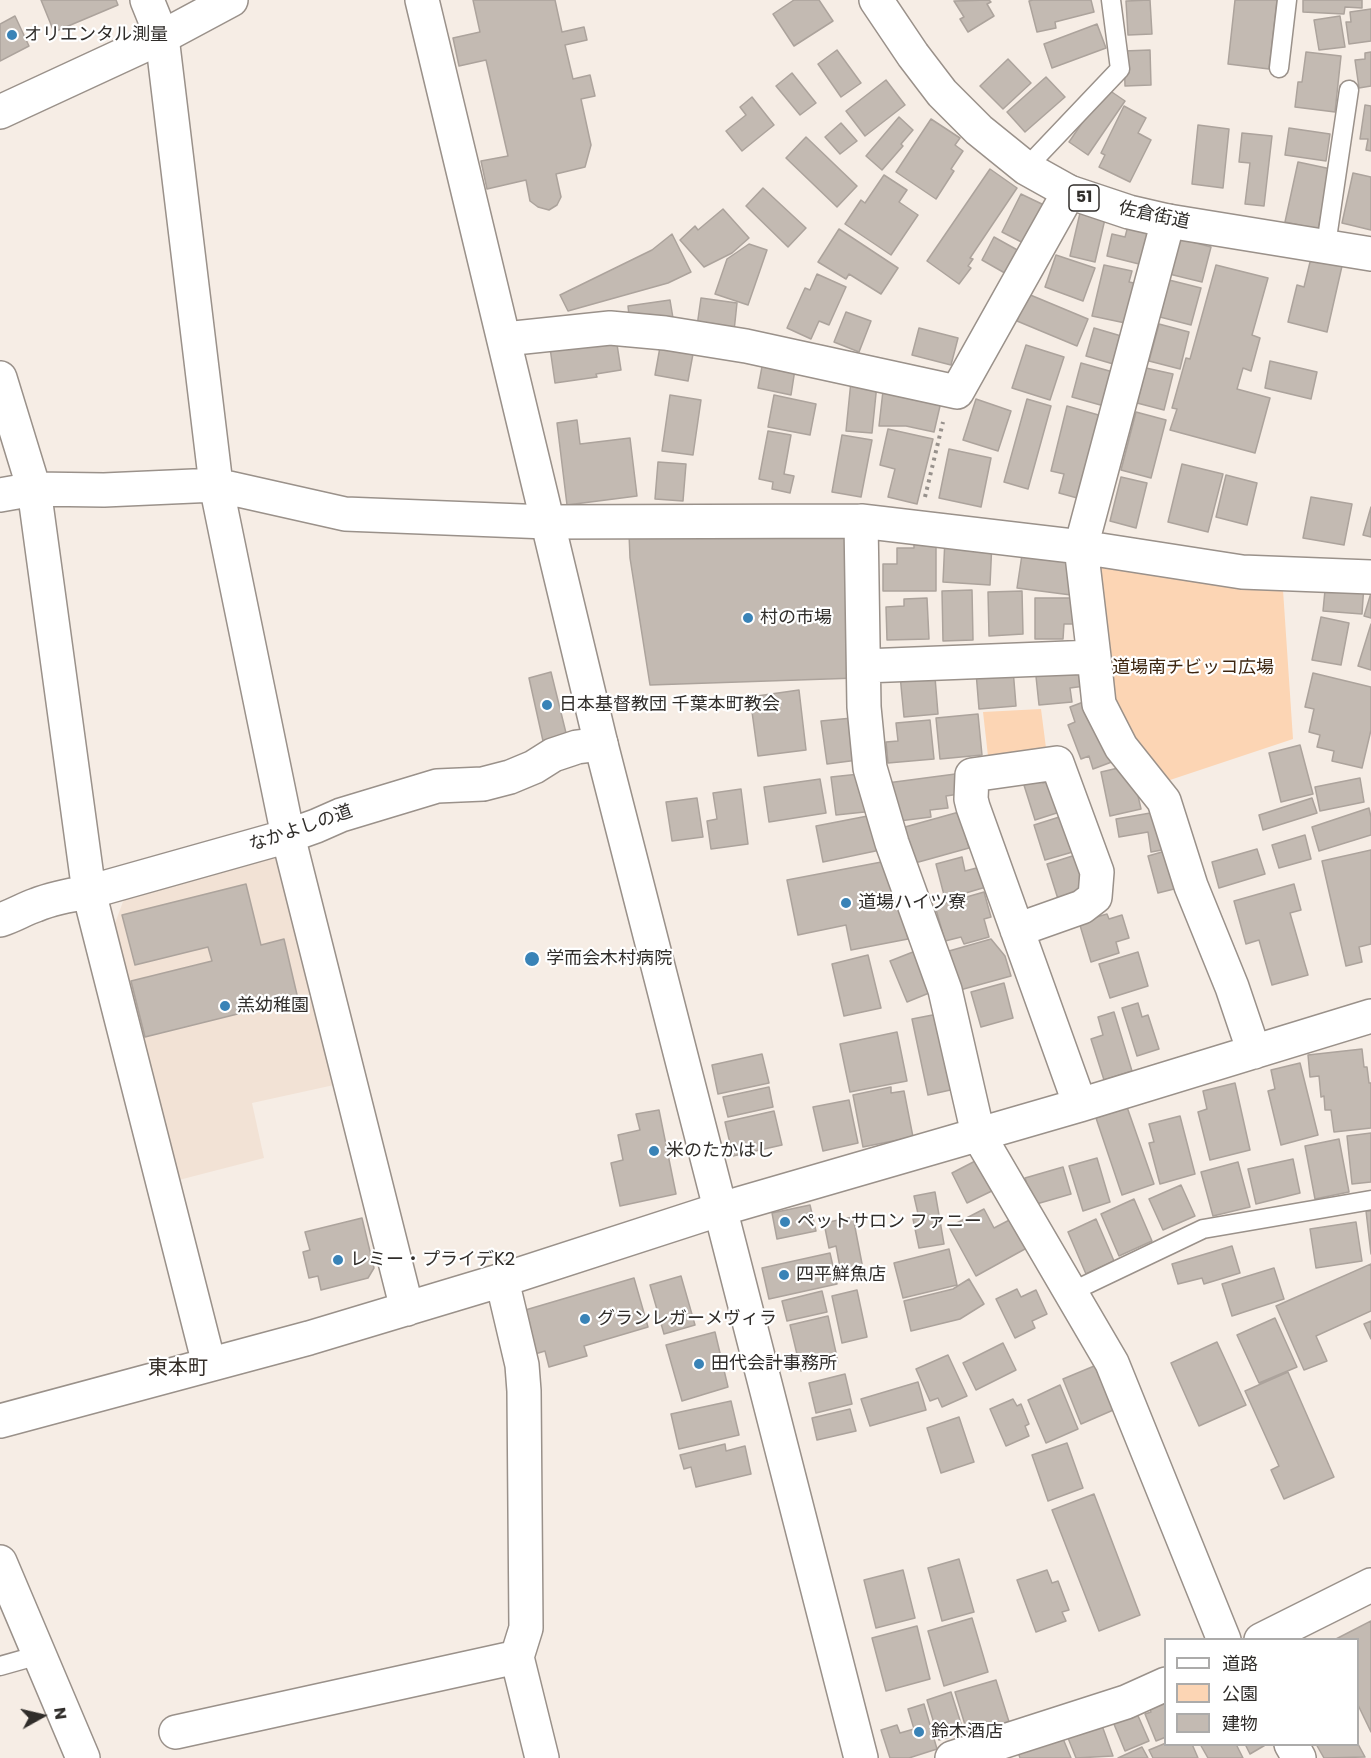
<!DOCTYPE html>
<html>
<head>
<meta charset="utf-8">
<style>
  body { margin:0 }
  #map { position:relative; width:1371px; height:1758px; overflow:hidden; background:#f6ede5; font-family:Poppins,"Noto Sans JP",sans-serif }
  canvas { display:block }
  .legend { position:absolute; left:1164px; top:1638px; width:195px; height:108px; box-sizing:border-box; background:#fff; border:2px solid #acabaa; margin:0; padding:8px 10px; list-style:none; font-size:18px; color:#302d2a }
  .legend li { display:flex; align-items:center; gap:12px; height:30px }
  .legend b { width:30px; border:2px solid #acabaa }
  .north { position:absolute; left:12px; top:1686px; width:60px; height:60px; -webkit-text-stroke:4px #fff; paint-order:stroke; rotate:82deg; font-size:16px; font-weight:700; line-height:24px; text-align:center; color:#302d2a }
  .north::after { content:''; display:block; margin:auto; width:21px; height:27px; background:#302d2a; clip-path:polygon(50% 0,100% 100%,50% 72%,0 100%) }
</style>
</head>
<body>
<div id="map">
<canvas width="1371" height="1758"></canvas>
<ul class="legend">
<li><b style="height:8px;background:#fff"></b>道路</li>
<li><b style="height:16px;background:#fcd5b4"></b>公園</li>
<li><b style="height:16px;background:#c3bab2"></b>建物</li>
</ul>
<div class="north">N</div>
</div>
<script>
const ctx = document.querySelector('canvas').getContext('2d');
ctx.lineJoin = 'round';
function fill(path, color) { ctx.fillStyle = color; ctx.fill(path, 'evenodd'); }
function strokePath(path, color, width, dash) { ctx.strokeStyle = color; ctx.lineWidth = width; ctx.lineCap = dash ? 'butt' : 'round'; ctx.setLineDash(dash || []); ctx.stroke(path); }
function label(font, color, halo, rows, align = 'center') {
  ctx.font = font + ' Poppins,"Noto Sans JP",sans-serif'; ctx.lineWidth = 4.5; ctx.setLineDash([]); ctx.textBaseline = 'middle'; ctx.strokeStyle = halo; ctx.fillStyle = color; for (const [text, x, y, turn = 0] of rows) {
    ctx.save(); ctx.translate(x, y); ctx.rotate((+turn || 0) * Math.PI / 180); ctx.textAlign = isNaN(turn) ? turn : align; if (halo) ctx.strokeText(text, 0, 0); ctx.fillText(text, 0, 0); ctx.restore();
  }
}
fill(new Path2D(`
  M269,856l18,10 47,219 -82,18 12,55 -89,23 -61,-255 10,-27z`), '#f2e2d5');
fill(new Path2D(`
  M1104,559l178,16 11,164 -141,47 -29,-40 -31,-178z
  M1041,709l5,39 -58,8 -5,-44z`), '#fcd5b4');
const building = new Path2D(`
  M41,0h75l2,5 -64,27z
  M473,0h82l7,32 22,-5 3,13 -22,5 8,34 17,-4 5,21 -14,3 10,46 -6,22 -29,7 5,23 -4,8 -8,5 -11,-3 -8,-6 -4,-21 -39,9 -6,-28 27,-5 -22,-96 -27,6 -6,-28 27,-6z
  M794,0h25l14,21 -39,25 -21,-32z
  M989,0l2,2 -4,2 7,12 -26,16 -8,-13 4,-2 -10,-16z
  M1033,0h58l3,12 -39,10 1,6 -19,4 -8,-31z
  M1150,0l2,34 -24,1 -2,-34z
  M1235,0h42l-8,69 -41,-5z
  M1303,0h59v8l-17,-1 -1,7 -41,-2z
  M1371,9v32l-22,3 -3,-22h5l-1,-10z
  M15,16l14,30 -29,15v-37z
  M1340,16l5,31 -26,3 -5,-30z
  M1097,24l9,24 -54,20 -8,-24z
  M837,50l24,33 -20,14 -23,-33z
  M1150,50l1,35 -26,1 -1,-35z
  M1306,52l35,4 -6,56 -40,-5 3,-25h4z
  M1371,52v34l-12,2 -4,-28 10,-1v-6z
  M1008,59l23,24 -28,26 -23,-23z
  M792,73l24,30 -16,12 -24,-29z
  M1046,77l19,20 -40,35 -18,-20z
  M886,80l19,25 -40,31 -19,-25z
  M1106,88l19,13 -37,54 -19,-13z
  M752,97l22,28 -32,26 -16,-20 20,-16 -6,-8z
  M1365,105l6,1v45l-5,-1 2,-11h-8z
  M1124,106l22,12 -8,15 13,7 -21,42 -31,-15 6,-12 -4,-2z
  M899,117l14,13 -12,14 2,2 -21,24 -16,-14z
  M931,119l29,19 -5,7 8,6 -12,18 3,2 -18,28 -40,-27z
  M841,123l16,18 -17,13 -15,-17z
  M1198,125l31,4 -6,59 -31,-4z
  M1289,128l41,6 -4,27 -41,-6z
  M1242,133l30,3 -8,70 -19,-2 5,-41 -11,-1z
  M806,137l51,49 -20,21 -51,-49z
  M1298,162l33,7 -13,60 -33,-7z
  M990,169l27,19 -47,70 3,1 -5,7 3,2 -12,16 -32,-23z
  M1353,173l18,4v53l-29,-7z
  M884,175l23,15 -8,12 19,13 -27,40 -46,-31 16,-24 4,3z
  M763,188l43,40 -18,19 -42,-41z
  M1021,194l25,12 -13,42 -31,-16z
  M723,209l26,29 -17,15 -28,14 -24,-27 15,-14 3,4z
  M1080,213l25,6 -10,43 -25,-6z
  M1128,226l27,6 -8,34 -40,-10 5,-22 13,3z
  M839,229l59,39 -17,26 -32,-20 -3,5 -28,-17z
  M672,234l19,38 -23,11 -100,28 -8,-16 92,-45z
  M994,237l36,20 -13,23 -35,-20z
  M1174,237l37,10 -9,35 -37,-9z
  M749,244l18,6 -19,55 -33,-11 12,-35z
  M1056,255l39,13 -12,33 -38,-14z
  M1311,258l31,8 -15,66 -39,-10 9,-37 7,2z
  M1104,265l28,6 -3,11 10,2 -9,40 -38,-8z
  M1216,265l52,13 -16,57 8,3 -9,33 -8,-3 -6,21 33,9 -15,55 -85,-23 7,-21 -5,-1 14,-50 4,1z
  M817,274l29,13 -17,38 -10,-4 -8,18 -24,-11 18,-40 5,2z
  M1169,280l32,8 -10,37 -31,-8z
  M1028,294l60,25 -11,27 -60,-25z
  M701,298l36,5 -3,28 -37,-5z
  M670,300l3,18 -43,7 -2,-19z
  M846,312l25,9 -12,31 -25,-10z
  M1159,324l30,8 -9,37 -31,-8z
  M919,328l39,10 -7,27 -39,-10z
  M1094,328l34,10 -8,28 -34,-10z
  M662,336l33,7 -7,38 -33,-6z
  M616,338l5,32 -25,4 1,3 -42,6 -6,-42z
  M1026,345l38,12 -14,43 -38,-12z
  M764,356l32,7 -5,32 -33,-7z
  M1270,361l47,11 -6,27 -46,-11z
  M1081,363l32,9 -9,34 -32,-9z
  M1146,368l27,6 -9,36 -27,-7z
  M851,381l26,3 -5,49 -26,-2z
  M884,382l59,11 -9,39 -28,-6h-27z
  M670,395l31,5 -8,55 -31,-4z
  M774,395l42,9 -6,31 -42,-8z
  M976,399l35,12 -13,40 -35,-11z
  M1027,399l24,7 -23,83 -24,-7z
  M1067,406l35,10 -21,83 -22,-6 5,-19 -13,-3z
  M1136,412l30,8 -15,58 -30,-8z
  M577,420l3,24 50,-6 7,58 -70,9 -10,-82z
  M888,429l45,10 -16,65 -29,-7 7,-28 -15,-4z
  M768,431l23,4 -7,39 10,2 -4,17 -18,-4 1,-7 -14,-3z
  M842,435l30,5 -11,57 -29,-5z
  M949,449l42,9 -10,49 -42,-9z
  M658,462l28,2 -3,37 -28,-2z
  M1182,464l41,10 -15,58 -40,-10z
  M1226,475l31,8 -10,42 -31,-8z
  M1121,477l26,6 -11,45 -26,-7z
  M1311,497l41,7 -8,41 -41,-7z
  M1371,507v30l-8,-2z
  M853,526l4,152 -207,7 -20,-127 -1,-25z
  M914,534h22v57h-53v-27h14v-16h17z
  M945,538l47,3 -2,44 -47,-3z
  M1023,548l53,6 -5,41 -54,-7z
  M1326,580l38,4 -2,30 -39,-3z
  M972,590l1,50 -30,1 -1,-50z
  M1022,591l1,43 -34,2 -1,-44z
  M1371,593v25l-7,-2z
  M927,598l2,41 -42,1 -1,-33 18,-1v-7z
  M1035,598h38v26h-9l-1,15h-28z
  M1321,617l28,6 -8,42 -29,-5z
  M1371,624v46l-13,-4z
  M1082,662l3,24 -15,2 2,14 -33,3 -4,-38z
  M934,665l4,49 -34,3 -4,-42z
  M1013,669l3,37 -37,3 -3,-37z
  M551,672l15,61 -23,8 -14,-63z
  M1313,673l58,14v43l-9,38 -30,-7 2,-10 -17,-4 3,-12 -11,-3 5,-23 -9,-2z
  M799,690l7,60 -48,6 -8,-59z
  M1094,698l23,62 -24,9 -4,-13 -8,3 -13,-34 7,-3 -5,-15z
  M978,714l4,41 -42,4 -4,-41z
  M852,718l6,42 -31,4 -6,-43z
  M930,720l4,39 -46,4 -2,-21 12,-1 -2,-18z
  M1300,745l13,49 -32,8 -12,-49z
  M1131,765l10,44 -31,7 -9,-44z
  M869,773l5,38 -38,4 -5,-38z
  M963,773l3,20 -20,3 2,12 -18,2 1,7 -40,5 -4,-39z
  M1041,776l2,7 16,-5 10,31 -34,11 -12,-38z
  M1360,778l4,24 -44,9 -5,-24z
  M820,779l6,34 -57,9 -5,-35z
  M741,789l7,55 -37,5 -4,-28 10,-2 -4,-26z
  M697,798l6,39 -31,4 -6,-39z
  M1312,798l5,15 -54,17 -4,-15z
  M1369,808l2,9v18l-52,16 -7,-24z
  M959,812l10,36 -54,15 -10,-36z
  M1156,812l6,38 -11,2 -3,-20 -29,5 -3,-18z
  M1072,813l11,36 -38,11 -11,-35z
  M878,814l7,35 -62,13 -7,-36z
  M1305,835l6,24 -32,9 -7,-23z
  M1176,848l10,38 -28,7 -10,-37z
  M1257,849l8,25 -46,14 -7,-26z
  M1371,850v94l-12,3 3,15 -16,4 -24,-105z
  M1082,853l11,36 -35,10 -11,-35z
  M962,857l3,14 23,-6 5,20 -48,14 -9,-35z
  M892,860l16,79 -57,11 -5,-25 -48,10 -11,-55z
  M246,884l15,61 23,-6 14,60 -153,38 -14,-56 81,-20 -4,-14 -73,18 -13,-50z
  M1294,884l7,26 -11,3 18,62 -36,10 -13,-45 -13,4 -12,-43z
  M984,892l7,25 -7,2 5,18 -25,7 -3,-7 -16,4 -10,-35z
  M1107,914l2,5 13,-4 7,23 -13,4 3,11 -28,9 -12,-40z
  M991,939l14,17 6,20 -51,14 -11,-39z
  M918,950l16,41 -27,11 -17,-41z
  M1138,952l10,34 -38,12 -11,-34z
  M868,955l13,53 -37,8 -12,-52z
  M1004,983l9,35 -32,9 -10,-35z
  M1138,1003l4,14 6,-2 11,34 -22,7 -15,-48z
  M948,1012l16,75 -36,8 -16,-76z
  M1114,1012l18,59 -28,9 -13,-41 12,-4 -5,-18z
  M897,1032l10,49 -57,11 -10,-48z
  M1362,1049l2,18h3l2,16h2v45l-37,4 -3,-22h-6l-1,-14 -3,1 -2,-21 -9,1 -2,-22z
  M762,1054l7,29 -51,11 -6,-29z
  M1300,1063l18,72 -37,10 -13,-54 7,-2 -4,-19z
  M1235,1083l15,67 -40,10 -12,-48 9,-3 -4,-18z
  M769,1087l4,20 -45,10 -5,-20z
  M891,1087v6l13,-2 9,46 -50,10 -10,-52z
  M849,1100l9,43 -35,8 -10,-44z
  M1127,1107l27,77 -32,11 -26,-77z
  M659,1110l17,84 -56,12 -9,-43 12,-3 -5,-25 22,-5 -4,-16z
  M774,1111l8,34 -49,11 -8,-34z
  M1180,1116l15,58 -35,10 -11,-41 5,-1 -5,-18z
  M1371,1133v49l-19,2 -5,-48z
  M1339,1139l10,53 -34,7 -10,-53z
  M981,1158l15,31 -29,14 -15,-30z
  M1097,1158l13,44 -27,9 -14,-45z
  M1293,1159l7,34 -44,11 -8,-35z
  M1238,1162l12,45 -37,9 -12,-44z
  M1063,1167l8,27 -38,11 -8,-27z
  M1181,1185l14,31 -32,14 -14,-31z
  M935,1192l9,52 -25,4 -6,-29 6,-1 -5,-22z
  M1134,1199l18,42 -33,15 -18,-42z
  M810,1205l6,26 -39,8 -5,-26z
  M984,1209l10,19 25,-13 15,29 -58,32 -27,-49z
  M1366,1211h5v43z
  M853,1217l11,57 -22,4 -6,-32 -7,2 -5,-25z
  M362,1218l12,50 -6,10 -47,12 -3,-14 -9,2 -6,-26 7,-2 -5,-18z
  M1096,1219l18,42 -28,13 -18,-42z
  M1356,1222l6,39 -46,7 -6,-39z
  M1232,1246l8,27 -36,11 -2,-6 -24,6 -6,-20z
  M949,1249l8,36 -54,13 -9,-35z
  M830,1253l7,31 -68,15 -7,-31z
  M1371,1264v47l-55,25 11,25 -23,9 -28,-64z
  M1274,1268l10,31 -52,17 -10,-32z
  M681,1276l14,49 -31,9 -14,-49z
  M634,1278l14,49 -64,19 3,10 -38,11 -4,-16 -10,3 -13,-43z
  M969,1279l15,25 -24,15 -49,12 -7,-30 49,-12z
  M1017,1289l4,8 15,-7 11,24 -15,7 3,7 -20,10 -19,-39z
  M857,1290l10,47 -25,6 -10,-47z
  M822,1291l5,21 -40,9 -5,-20z
  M828,1316l10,46 -37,9 -11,-46z
  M1275,1318l22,49 -38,16 -22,-48z
  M1371,1321v18l-7,-15z
  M715,1332l13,55 -46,14 -16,-56z
  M1217,1342l29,63 -47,21 -28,-63z
  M1003,1343l13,27 -40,20 -13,-27z
  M948,1355l19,41 -25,11 -4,-9 -8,3 -14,-32z
  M1099,1364l19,44 -37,16 -18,-45z
  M1288,1372l46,105 -50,22 -13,-29 8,-4 -34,-75z
  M845,1374l7,30 -36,9 -7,-30z
  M918,1382l8,28 -56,16 -9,-27z
  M1060,1385l18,44 -32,14 -18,-43z
  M1013,1399l4,7 4,-2 8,20 -4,2 4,10 -23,10 -16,-37z
  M731,1401l8,34 -60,14 -8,-35z
  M850,1409l6,22 -39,9 -5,-22z
  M959,1417l15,45 -33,11 -14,-45z
  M1067,1443l16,45 -35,13 -16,-46z
  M725,1444l1,7 19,-5 6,28 -55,13 -5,-20 -7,2 -4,-14z
  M1094,1494l46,121 -41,16 -47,-121z
  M959,1559l15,53 -32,9 -14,-53z
  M903,1570l12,48 -39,10 -12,-48z
  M1047,1570l5,13 6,-2 11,29 -7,2 4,9 -30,11 -19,-52z
  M972,1618l16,54 -44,14 -16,-55z
  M1371,1621v111l-13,-27v-65h-24z
  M917,1626l13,53 -44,12 -14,-53z
  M996,1680l14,45 -41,13 -14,-46z
  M1166,1688v49l-10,4 -11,-27 6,-2 -7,-16z
  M951,1692l13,41 -25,7 -12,-40z
  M1132,1702l17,39 -24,10 -16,-39z
  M924,1704l13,45 -28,9h-19l-9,-28 16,-5 3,8 14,-4 -6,-20z
  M1100,1720l13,36 -37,2 -10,-25z
  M1059,1729l12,29h-51l-4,-12z
  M1166,1743v1h26l6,14h-45l-4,-8z
  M1200,1744h36l7,14h-35z
  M1245,1744h22l-17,10z
  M1316,1744h42l7,13 -41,1z
  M1142,1747l6,11h-30z`);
fill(building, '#c3bab2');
strokePath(building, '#aca39c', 1.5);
const service = new Path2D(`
  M1279,68l8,-68
  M1026,168l94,-99 -9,-69
  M1326,245l23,-155
  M1071,1292l132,-63 168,-29
  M0,1666l39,-11`);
const minor = new Path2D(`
  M147,0l15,37 54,448 72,351 119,473
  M505,339l105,-11 55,5 81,13 211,46 112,-200
  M0,378l34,111 55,403 120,472
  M0,495l34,-6 70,1 112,-5 129,29 202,8 314,-1 220,26 161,25 129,5
  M861,521l3,186 6,61 22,75 53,147 33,144 134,229 112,277
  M1094,657l5,47 22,43 43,54 27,85 41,101 22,65
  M864,666l230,-9 -13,-110 87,-326
  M0,920c13,-4 24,-11 36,-15 17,-7 34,-10 53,-13l199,-56 28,-10 25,-11 96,-29 46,-2 27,-7 24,-10 19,-12 24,-8 24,-3
  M1017,930l65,-23 13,-10 2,-25 -40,-109 -85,12 -1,24 2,8 107,298
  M502,1280l20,85 2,26 2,237 -9,29
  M0,1421l309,-83 193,-58 219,-71 359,-104 291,-89
  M0,1562l83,196
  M1261,1640l110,-55
  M176,1732l341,-75 25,101
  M1291,1744l8,14
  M952,1758l174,-56 40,-18`);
const tertiary = new Path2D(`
  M422,0l179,744 260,1014
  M0,112l162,-75 69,-37`);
const trunk = new Path2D(`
  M876,0l37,55 29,38 37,37 47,38 43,24 60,20 39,9 203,33`);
strokePath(service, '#9a918a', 21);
strokePath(minor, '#9a918a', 36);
strokePath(tertiary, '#9a918a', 36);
strokePath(trunk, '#9a918a', 36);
strokePath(new Path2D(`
  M925,497l18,-75`), '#97918c', 4, [3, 4.5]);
strokePath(service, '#fff', 18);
strokePath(minor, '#fff', 33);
strokePath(tertiary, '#fff', 33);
strokePath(trunk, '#fff', 33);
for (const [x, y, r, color] of [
  [12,35,6,"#3983b7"],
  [748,618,6,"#3983b7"],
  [547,705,6,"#3983b7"],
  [846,903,6,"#3983b7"],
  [532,959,8,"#3983b7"],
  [225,1006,6,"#3983b7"],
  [654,1151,6,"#3983b7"],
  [785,1222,6,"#3983b7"],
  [338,1260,6,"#3983b7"],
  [784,1275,6,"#3983b7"],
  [585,1319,6,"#3983b7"],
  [699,1364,6,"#3983b7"],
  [919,1732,6,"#3983b7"]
]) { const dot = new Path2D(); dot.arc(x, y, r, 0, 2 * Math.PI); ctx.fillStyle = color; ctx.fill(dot); strokePath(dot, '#fff', 2); }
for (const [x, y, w] of [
  [1084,198,30]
]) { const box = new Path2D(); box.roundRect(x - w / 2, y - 13, w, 26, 4.5); ctx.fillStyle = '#fff'; ctx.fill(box); strokePath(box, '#302d2a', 1.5); }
label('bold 16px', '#302d2a', null, [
  ["51",1084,198]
]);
label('18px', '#302d2a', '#fff', [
  ["オリエンタル測量",24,35],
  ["村の市場",760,618],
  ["日本基督教団 千葉本町教会",559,705],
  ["道場ハイツ寮",858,903],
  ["学而会木村病院",546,959],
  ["羔幼稚園",237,1006],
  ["米のたかはし",666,1151],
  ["ペットサロン ファニー",797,1222],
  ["レミー・プライデK2",350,1260],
  ["四平鮮魚店",796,1275],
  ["グランレガーメヴィラ",597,1319],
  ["田代会計事務所",711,1364],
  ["鈴木酒店",931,1732]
], 'left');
label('18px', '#302d2a', '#fff', [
  ["佐倉街道",1154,216,12],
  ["なかよしの道",301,829,-19]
]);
label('18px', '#3e2610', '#fff', [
  ["道場南チビッコ広場",1193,668]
]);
label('20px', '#342d27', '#fff', [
  ["東本町",178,1369]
]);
</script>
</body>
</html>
